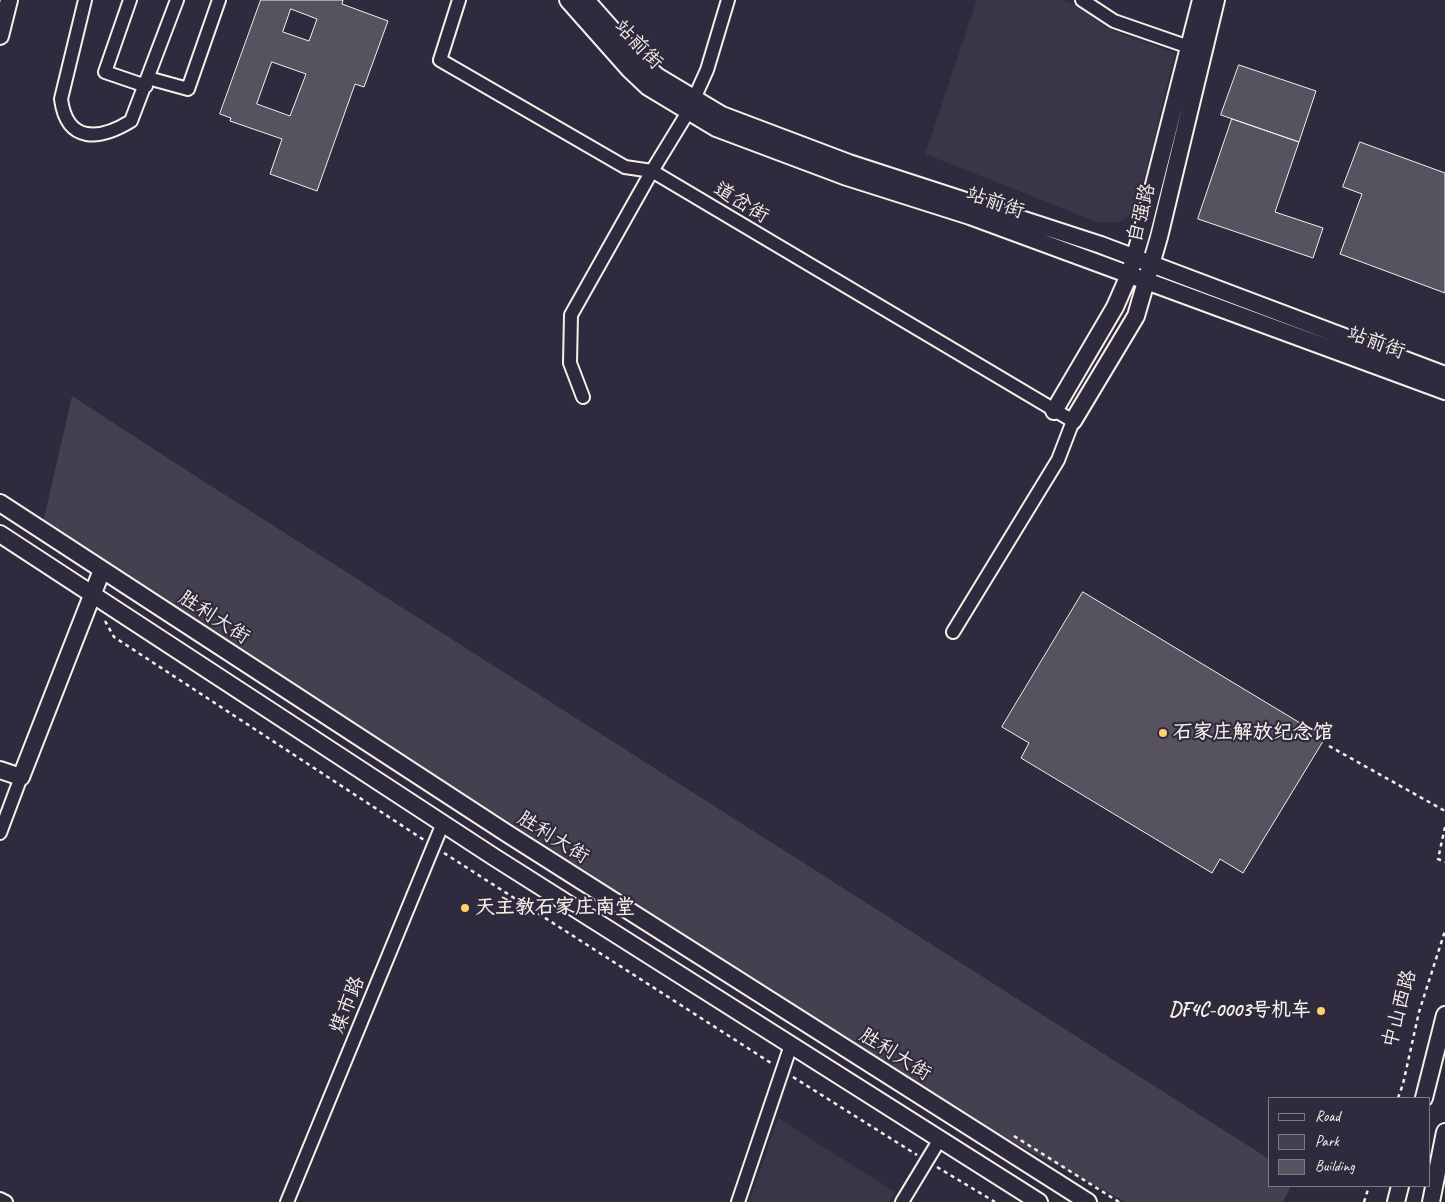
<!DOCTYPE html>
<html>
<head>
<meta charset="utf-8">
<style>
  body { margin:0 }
  #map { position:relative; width:1445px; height:1202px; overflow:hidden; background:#2f2a3d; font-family:Caveat,sans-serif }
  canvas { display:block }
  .legend { position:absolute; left:1268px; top:1097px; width:162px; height:90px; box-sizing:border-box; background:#2f2a3d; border:1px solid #7e7a81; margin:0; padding:6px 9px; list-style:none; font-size:15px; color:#f4f1e8 }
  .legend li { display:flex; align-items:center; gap:10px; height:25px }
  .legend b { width:25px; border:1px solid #7e7a81 }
</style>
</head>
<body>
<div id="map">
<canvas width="1445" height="1202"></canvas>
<ul class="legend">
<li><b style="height:6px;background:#2f2a3d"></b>Road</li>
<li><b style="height:14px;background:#454050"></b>Park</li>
<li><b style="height:14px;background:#56525f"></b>Building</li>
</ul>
</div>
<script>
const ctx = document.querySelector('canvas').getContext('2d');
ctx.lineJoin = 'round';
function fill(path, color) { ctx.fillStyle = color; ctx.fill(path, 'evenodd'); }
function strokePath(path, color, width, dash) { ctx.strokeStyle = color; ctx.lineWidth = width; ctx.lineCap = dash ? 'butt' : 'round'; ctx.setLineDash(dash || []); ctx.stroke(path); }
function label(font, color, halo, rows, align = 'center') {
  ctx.font = font + ' Caveat,"LXGW WenKai TC",sans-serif'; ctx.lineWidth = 4.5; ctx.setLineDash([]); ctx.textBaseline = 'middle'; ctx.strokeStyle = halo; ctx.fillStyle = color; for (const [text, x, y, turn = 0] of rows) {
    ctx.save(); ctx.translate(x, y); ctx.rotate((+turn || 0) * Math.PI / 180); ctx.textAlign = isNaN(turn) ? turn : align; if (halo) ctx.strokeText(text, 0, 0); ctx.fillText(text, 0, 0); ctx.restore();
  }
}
fill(new Path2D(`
  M977,0h84l14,4 34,25 66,24 -38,156 -17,13 -20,1 -175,-69z
  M778,1118l117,74 -6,10h-140z`), '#3b3647');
fill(new Path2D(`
  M72,396l128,83 1069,680v27h22l-8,16h-157l-140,-74 -943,-605z`), '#454050');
const building = new Path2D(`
  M261,0h82l-1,4 46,17 -24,66 -9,-3 -38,107 -47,-17 12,-35 -52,-18 1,-3 -11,-4zM291,9l26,10 -8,22 -26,-9zM272,62l34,12 -16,42 -33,-12z
  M1239,65l77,26 -17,51 -78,-27z
  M1232,119l67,23 -24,70 48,16 -10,30 -115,-39z
  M1360,142l85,31v120l-105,-39 22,-60 -19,-7z
  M1083,592l242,146 -82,135 -23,-14 -8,14 -191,-115 8,-15 -27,-16z`);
fill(building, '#56525f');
strokePath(building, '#f4f1e8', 1);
const minor = new Path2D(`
  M85,0l-24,99c6,45 39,41 70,22l46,-121
  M130,0l-25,72 41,14
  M459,0l-19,60 185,107 27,4 421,250 -15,39 -105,172
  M1082,0l32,21 75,26
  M148,78l40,11 31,-89
  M583,397l-13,-34 1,-48 81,-144 36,-59 19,-42 21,-70
  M0,833l21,-56
  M0,1199l6,3
  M287,1202l156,-379
  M738,1202l53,-157
  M902,1202l38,-63`);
const major = new Path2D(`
  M568,0l62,70 18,17 68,41 128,48 126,40 475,175
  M586,0l54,61 17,15 65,39 127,48 252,82 344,130
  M0,36l9,-36
  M1054,411l61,-104 14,-32 13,-43 59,-232
  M1073,421l63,-105 23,-79 57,-237
  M0,503l508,331 580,368
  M0,534l494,323 545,345
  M0,770l21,7 81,-207
  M1424,1098l21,-83
  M1396,1202l4,-16
  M1431,1202l14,-70`);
strokePath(minor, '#f4f1e8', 16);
strokePath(major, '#f4f1e8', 20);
strokePath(new Path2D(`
  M105,621l9,16 310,203
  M1329,746l116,65
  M1445,827l-7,32 7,3
  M444,853l327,210
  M793,1077l124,78
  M1398,1098l5,-14 16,-72 26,-81
  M1014,1136l105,66
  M937,1167l58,35
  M1364,1202l5,-16`), '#f4f1e8', 2.5, [4, 4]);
strokePath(minor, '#2f2a3d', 12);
strokePath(major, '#2f2a3d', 16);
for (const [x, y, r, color] of [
  [1163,733,5,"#ffd166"],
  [465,908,5,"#ffd166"],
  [1321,1011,5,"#ffd166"]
]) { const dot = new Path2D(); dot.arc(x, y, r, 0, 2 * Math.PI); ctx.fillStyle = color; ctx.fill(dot); strokePath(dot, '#2f2a3d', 2); }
label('20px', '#f4f1e8', '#2f2a3d', [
  ["站前街",638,45,46],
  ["道岔街",741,203,31],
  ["站前街",995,203,19],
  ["自强路",1142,213,-76],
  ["站前街",1376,343,20],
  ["胜利大街",214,618,33],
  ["胜利大街",553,838,32],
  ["煤市路",348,1005,-68],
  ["中山西路",1400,1009,-75],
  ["胜利大街",895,1055,32]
]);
label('bold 20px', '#f4f1e8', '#2f2a3d', [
  ["石家庄解放纪念馆",1173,733],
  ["天主教石家庄南堂",475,908],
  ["DF4C-0003号机车",1311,1011,"right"]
], 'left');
</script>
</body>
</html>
